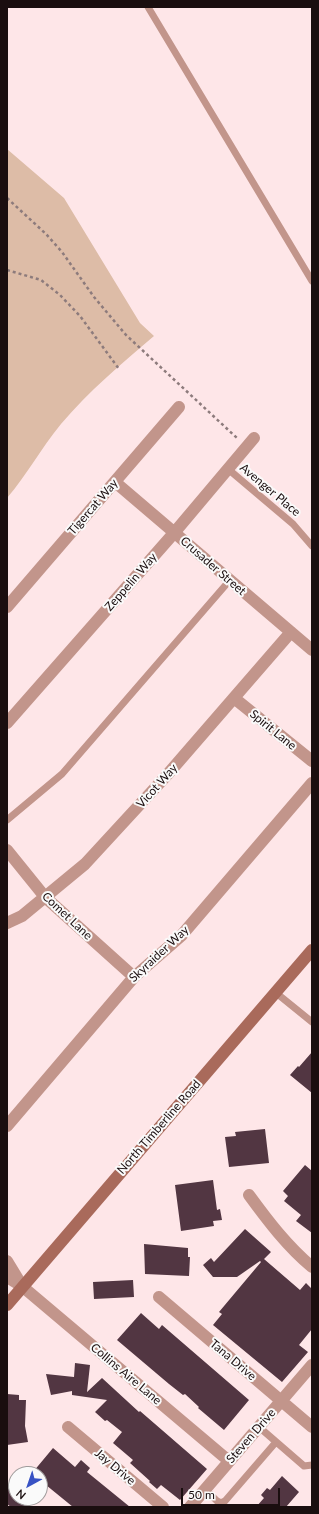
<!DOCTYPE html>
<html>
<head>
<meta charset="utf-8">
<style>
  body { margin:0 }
  #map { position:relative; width:319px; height:1514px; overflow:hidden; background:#fee6e8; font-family:Lato,sans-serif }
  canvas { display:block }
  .frame { position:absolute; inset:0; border:8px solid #1a0e0f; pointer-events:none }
  .north { position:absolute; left:8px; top:1466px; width:40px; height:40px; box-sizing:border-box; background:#fafafa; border:1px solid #a09c9c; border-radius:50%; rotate:220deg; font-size:11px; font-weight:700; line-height:16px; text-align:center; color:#1a0e0f }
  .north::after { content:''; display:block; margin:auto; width:14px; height:18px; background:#3852c4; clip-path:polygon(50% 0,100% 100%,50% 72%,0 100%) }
  .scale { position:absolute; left:181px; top:1488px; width:99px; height:18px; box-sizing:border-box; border:2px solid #1a0e0f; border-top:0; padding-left:5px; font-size:12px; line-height:14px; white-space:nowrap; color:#1a0e0f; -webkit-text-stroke:3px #fafafa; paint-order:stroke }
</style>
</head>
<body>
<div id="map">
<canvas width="319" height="1514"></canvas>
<div class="frame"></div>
<div class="north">N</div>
<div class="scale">50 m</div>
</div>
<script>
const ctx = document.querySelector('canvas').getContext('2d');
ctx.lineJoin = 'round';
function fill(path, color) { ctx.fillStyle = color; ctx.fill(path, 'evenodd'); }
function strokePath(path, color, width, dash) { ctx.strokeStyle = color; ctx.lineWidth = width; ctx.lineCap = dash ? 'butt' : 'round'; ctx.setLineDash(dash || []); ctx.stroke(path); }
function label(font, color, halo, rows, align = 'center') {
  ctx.font = font + ' Lato,sans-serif'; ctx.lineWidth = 4; ctx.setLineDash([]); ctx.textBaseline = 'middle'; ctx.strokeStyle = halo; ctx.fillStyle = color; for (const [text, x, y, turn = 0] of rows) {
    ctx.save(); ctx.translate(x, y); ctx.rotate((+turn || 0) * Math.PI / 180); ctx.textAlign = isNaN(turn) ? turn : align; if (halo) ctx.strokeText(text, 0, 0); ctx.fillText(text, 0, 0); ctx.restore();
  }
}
fill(new Path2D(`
  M7,149l57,49 76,125 14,13c-33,28 -65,55 -93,88 -20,24 -34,51 -54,74z`), '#ddbca7');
fill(new Path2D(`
  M312,1052v41l-22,-18 8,-9 1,1z
  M265,1129l4,34 -40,4 -4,-30 11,-1 -1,-4z
  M305,1165l7,6v62l-16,-12 5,-6 -17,-14 4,-5 -5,-5z
  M213,1180l4,30 3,-1 2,11 -9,1 1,5 -33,5 -6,-46z
  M245,1229l26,23 -7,7 36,31 6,-7 6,6v40l-13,16 9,7 -26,30 -69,-57 9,-11 -3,-2 42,-50 -1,-1 -23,16h-24l-10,-12 8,-7 3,4z
  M144,1244l44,4v9h2l-1,19 -44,-2z
  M133,1280l1,17 -40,2 -1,-17z
  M141,1313l18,16 3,-4 87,75 -25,30 -26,-22 1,-1 -14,-13 -2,1 -14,-11 -52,-44z
  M75,1363l15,2 -3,27 15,-14 37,34 1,-1 67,58 -27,31 -19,-15 -4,4 -8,-7 1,-1 -20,-18 3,-3 -20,-17 9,-11 -15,-12 -2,1 -10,-9 12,-12 -35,-5v-4l-21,4 -5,-21 28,3z
  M7,1394l12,1v5h7l-1,26 3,16 -21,3z
  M53,1448l22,19 6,-7 9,8 -3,4 43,35h-57l-27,-22 1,-1 -7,-7v-3h-4l-3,-2z
  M282,1476l17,16 -13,15h-30l8,-9 -3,-3 6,-7 3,2z
  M7,1487l9,8v3h4l10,9h-19l-4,-3z`), '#523642');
strokePath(new Path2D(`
  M7,198l39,36 16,18 32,45 32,38 111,103
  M7,270l34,10 19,15 20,21 39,53`), '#8d7b7c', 2.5, [3, 3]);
strokePath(new Path2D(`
  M148,7l164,274
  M228,469l65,55 19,22
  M7,820l55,-46 168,-194
  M275,992l37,30
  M259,1427l45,39 8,-1
  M205,1489l12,12 4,2 4,-2 51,-59`), '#c2958b', 7);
strokePath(new Path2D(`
  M115,482l197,168
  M7,607l172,-200
  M234,698l78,63
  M7,723l167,-190 80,-95
  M7,850l38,47 89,80
  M7,923l15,-7 63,-52 82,-89 124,-143
  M7,1126l127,-149 47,-41 131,-153
  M249,1195c19,26 38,51 63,72
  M7,1261l14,23
  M7,1277l16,10 206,174
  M159,1297l153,130
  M68,1427l95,80
  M190,1507l122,-142`), '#c2958b', 12);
strokePath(new Path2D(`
  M7,1305l305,-355`), '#a96a5b', 12);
label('12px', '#1a0e0f', '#fafafa', [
  ["Avenger Place",270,490,40],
  ["Tigercat Way",93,507,-49],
  ["Crusader Street",213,566,41],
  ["Zeppelin Way",131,582,-49],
  ["Spirit Lane",273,730,39],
  ["Vicot Way",157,786,-48],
  ["Comet Lane",67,916,43],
  ["Skyraider Way",159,954,-43],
  ["North Timberline Road",159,1127,-49],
  ["Tana Drive",233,1360,40],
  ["Collins Aire Lane",126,1374,40],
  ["Steven Drive",251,1436,-49],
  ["Jay Drive",115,1467,40]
]);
</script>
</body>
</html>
